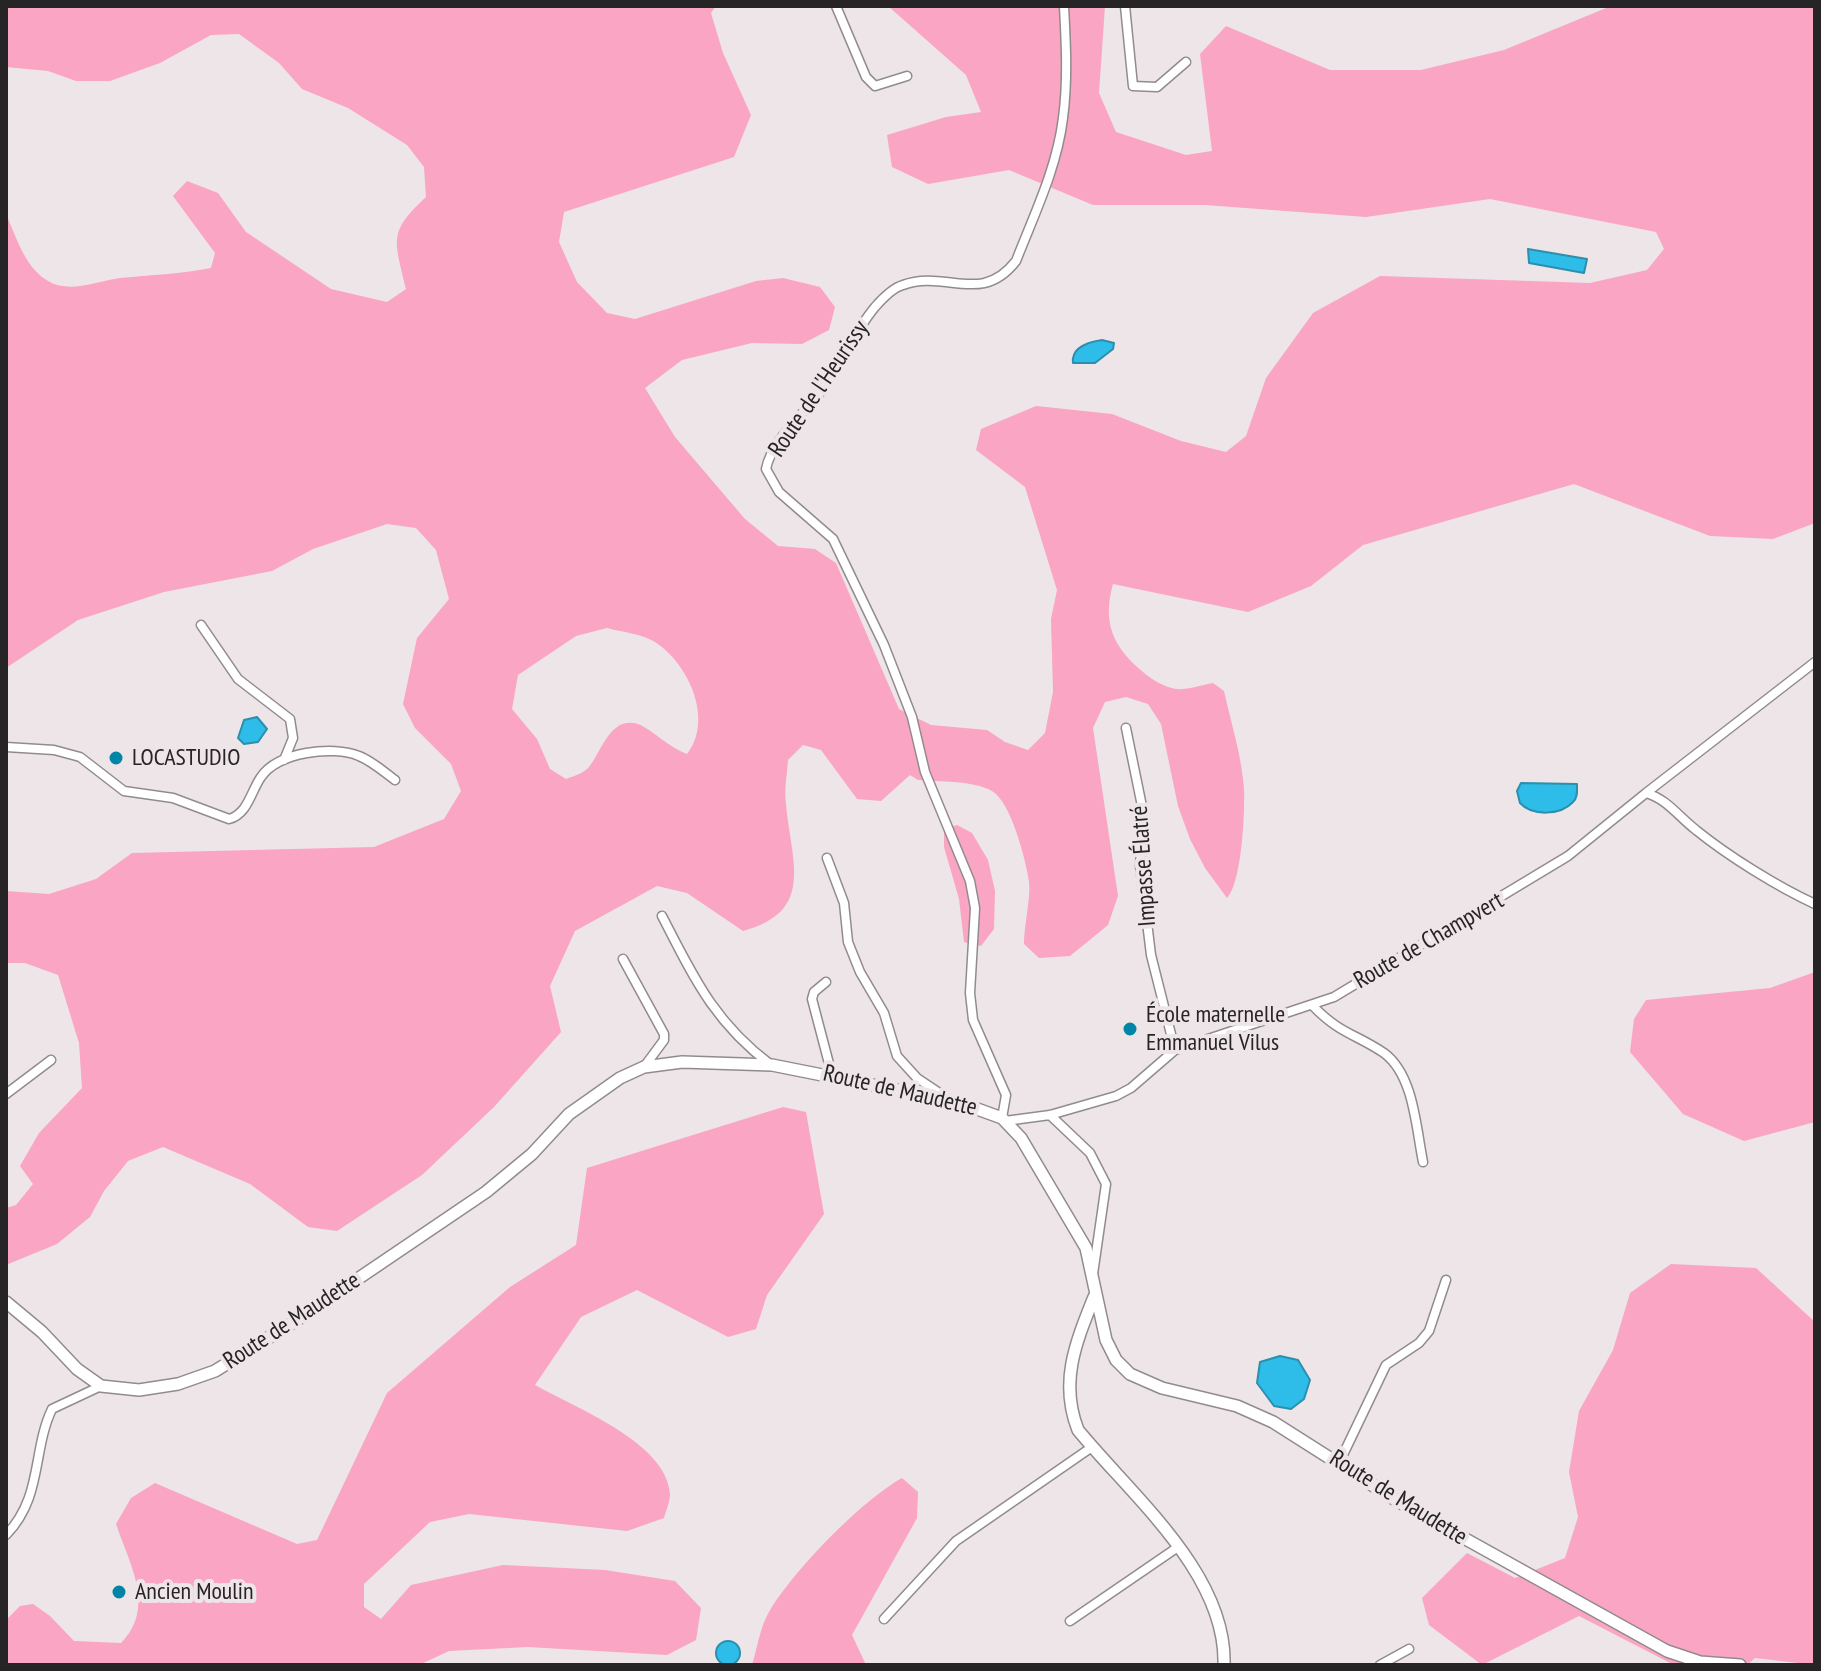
<!DOCTYPE html>
<html>
<head>
<meta charset="utf-8">
<style>
  body { margin:0 }
  #map { position:relative; width:1821px; height:1671px; overflow:hidden; background:#ede5e7; font-family:"PT Sans Narrow",sans-serif }
  canvas { display:block }
  .frame { position:absolute; inset:0; border:8px solid #272425; pointer-events:none }
</style>
</head>
<body>
<div id="map">
<canvas width="1821" height="1671"></canvas>
<div class="frame"></div>
</div>
<script>
const ctx = document.querySelector('canvas').getContext('2d');
ctx.lineJoin = 'round';
function fill(path, color) { ctx.fillStyle = color; ctx.fill(path, 'evenodd'); }
function strokePath(path, color, width, dash) { ctx.strokeStyle = color; ctx.lineWidth = width; ctx.lineCap = dash ? 'butt' : 'round'; ctx.setLineDash(dash || []); ctx.stroke(path); }
function label(font, color, halo, rows, align = 'center') {
  ctx.font = font + ' "PT Sans Narrow",sans-serif'; ctx.lineWidth = 8; ctx.setLineDash([]); ctx.textBaseline = 'middle'; ctx.strokeStyle = halo; ctx.fillStyle = color; for (const [text, x, y, turn = 0] of rows) {
    ctx.save(); ctx.translate(x, y); ctx.rotate((+turn || 0) * Math.PI / 180); ctx.textAlign = isNaN(turn) ? turn : align; if (halo) ctx.strokeText(text, 0, 0); ctx.fillText(text, 0, 0); ctx.restore();
  }
}
fill(new Path2D(`
  M6,6h710l-5,7 12,40 28,62 -17,42 -170,55 -5,30 18,40 30,31 28,6 121,-38 27,-3 37,9 15,20 -6,23 -27,14 -50,-1 -70,17 -37,28 30,49 70,82 33,27 37,3 21,14 63,146 32,16 56,5 18,12 23,8 17,-17 8,-41 -2,-73 6,-29 -32,-103 -49,-37 5,-21 55,-23 76,8 69,27 45,11 20,-16 20,-58 47,-65 67,-37 210,7 57,-13 17,-21 -8,-17 -166,-33 -124,18 -161,-12h-112l-84,-35 -81,14 -36,-17 -5,-32 59,-18 35,-5 -15,-37 -78,-69h217l-6,87 17,39 70,23 26,-4 -12,-97 26,-28 104,44h91l83,-20 107,-44h204v517l-42,16 -63,-3 -136,-52 -211,61 -52,41 -63,26 -135,-28c-11,39 0,63 30,88 8,7 21,15 33,17 11,1 26,-4 37,-6l11,8c7,32 18,66 20,98 1,23 -2,93 -17,109l-22,-30 -15,-29 -12,-33 -17,-82 -13,-20 -22,-7 -21,5 -12,26 25,168 -10,29 -38,31 -31,2 -15,-14c0,-18 7,-48 5,-62 -3,-22 -18,-80 -37,-91 -20,-11 -52,-9 -74,-11l-8,-5 -29,26 -24,-2 -36,-49 -18,-5 -15,15c-1,15 -4,30 -2,44 5,58 30,107 -43,127l-56,-38 -30,-7 -82,45 -25,55 11,46 -67,75 -72,68 -85,56 -29,-4 -58,-43 -87,-37 -35,14 -24,30 -14,26 -33,27 -51,21v-57l10,-3 17,-21 -13,-18 19,-33 43,-45 -3,-45 -21,-68 -33,-12h-19v-72l43,3 47,-15 36,-26 242,-6 70,-28 17,-28 -10,-27 -36,-36 -12,-24 14,-66 32,-39 -13,-49 -20,-22 -29,-4 -74,25 -41,22 -108,21 -86,28 -72,48v-454c10,22 19,54 42,67 22,13 49,0 72,-3 31,-3 60,-4 91,-10l4,-15 -42,-57 14,-15 31,12 28,39 85,57 56,13 19,-13c-11,-49 -19,-56 20,-92l-2,-30 -17,-22 -59,-37 -46,-19 -23,-26 -40,-29 -28,1 -51,28 -50,18h-34l-28,-10 -42,-4zM607,628c15,4 35,6 48,14 34,22 59,78 32,112 -19,-7 -37,-26 -49,-30 -28,-8 -36,27 -49,43 -5,6 -15,9 -23,12l-16,-10 -13,-30 -25,-30 6,-34 58,-39z
  M957,825l15,8 16,27 7,31 -1,38 -13,17 -17,-4 -5,-43 -15,-52v-18z
  M1815,972v150l-71,19 -61,-27 -53,-62 4,-33 12,-19 124,-12z
  M783,1107l23,5 18,102 -57,81 -11,34 -28,8 -91,-47 -56,27 -46,68c38,22 132,57 135,109 0,7 -4,17 -6,24l-37,13 -158,-17 -39,8 -66,62v23l17,12 30,-34 92,-20 102,5 70,11 26,27 -5,32 -29,15 -139,-8 -79,4 -30,14h-413v-45l14,-14 13,-2 17,12 24,25 47,2c35,-35 9,-78 -5,-119l15,-26 24,-15 142,61 20,-4 70,-147 123,-106 66,-42 11,-77z
  M1671,1264l85,4 59,54v343l-60,-7 -8,7h-73l-95,-49 -97,49 -53,-40 -7,-27 45,-45 48,25 50,-20 13,-41 -9,-45 10,-61 34,-61 17,-57z
  M902,1478l16,14 -1,26 -65,117 14,30h-114c5,-16 8,-38 17,-53 24,-41 92,-111 133,-134z`), '#faa5c3');
const water = new Path2D(`
  M1528,249l59,10 -3,14 -55,-10z
  M1102,340l12,3 -1,6 -18,14h-22c-2,-16 16,-21 29,-23z
  M257,717l10,12 -9,13 -14,2 -6,-6 6,-18z
  M1521,783l56,1c0,6 1,14 -4,18 -13,14 -41,14 -53,1l-3,-12z
  M1280,1356l18,4 12,20 -6,19 -13,10 -17,-3 -17,-23 3,-21z
  M716 1653a12 12 0 1 1 24 0a12 12 0 1 1-24 0Z`);
fill(water, '#2dbde8');
strokePath(water, '#2b8fae', 2);
const minor = new Path2D(`
  M836,6l30,71 9,9 32,-10
  M1125,6l8,80 24,1 29,-25
  M201,625l37,54 52,40 3,19 -9,22
  M1126,728l18,88 -4,49 11,90 24,95
  M6,747l48,3 26,7 44,34 49,7 56,21c19,-5 22,-28 32,-42 17,-25 72,-32 98,-21 13,5 25,16 36,24
  M1646,793l169,-131
  M827,858l17,45 4,39 12,30 24,41 13,43 20,22 30,20
  M662,916c32,62 52,106 109,149
  M623,959l41,75v6l-20,27
  M826,982l-12,10 -2,7 20,76
  M1313,1006c27,28 43,28 71,47 30,22 32,75 39,109
  M6,1094l45,-34
  M1050,1115l40,38 16,31 -13,90
  M1002,1118l4,-23 -33,-75 -3,-27 5,-85 -5,-27 -45,-109 -13,-55 -28,-72 -51,-106 -54,-47 -13,-23c6,-31 42,-58 60,-84 17,-25 29,-54 49,-78 7,-8 17,-19 28,-22 42,-16 78,21 113,-24 18,-46 41,-93 47,-143 5,-37 3,-74 1,-112
  M1005,1121l45,-6 66,-19 15,-8 44,-38 159,-53 234,-141 78,-63c21,6 33,24 50,37 32,26 82,57 119,74
  M1340,1461l46,-96 33,-22 10,-12 17,-51
  M6,1535c37,-38 26,-84 46,-126l49,-23
  M884,1619l72,-78 136,-94
  M1070,1621l108,-74
  M1380,1665l29,-16`);
const tertiary = new Path2D(`
  M1094,1297c-18,45 -35,85 -16,133 54,66 149,144 146,235
  M6,1302l36,30 35,37 24,17 38,4 39,-6 37,-13 82,-51 189,-128 46,-38 37,-40 51,-36 24,-11 38,-5 90,3 186,37 44,16 19,20 65,110 20,92 10,20 14,14 32,14 75,18 36,16 126,80 268,149 33,11 40,3`);
strokePath(minor, '#928b8d', 11);
strokePath(tertiary, '#928b8d', 14);
strokePath(minor, '#fff', 8);
strokePath(tertiary, '#fff', 11);
for (const [x, y, r, color] of [
  [116,758,8,"#0085a7"],
  [1130,1029,8,"#0085a7"],
  [119,1592,8,"#0085a7"]
]) { const dot = new Path2D(); dot.arc(x, y, r, 0, 2 * Math.PI); ctx.fillStyle = color; ctx.fill(dot); strokePath(dot, '#ede5e7', 3); }
label('24px', '#272425', '#ede5e7', [
  ["Route de l'Heurissy",819,389,-56],
  ["Impasse Élatré",1144,866,-94],
  ["Route de Champvert",1429,941,-30],
  ["Route de Maudette",900,1091,13],
  ["Route de Maudette",292,1321,-33],
  ["Route de Maudette",1398,1498,32]
]);
label('24px', '#272425', '#ede5e7', [
  ["LOCASTUDIO",132,758],
  ["École maternelle",1146,1015],
  ["Emmanuel Vilus",1146,1043],
  ["Ancien Moulin",135,1592]
], 'left');
</script>
</body>
</html>
